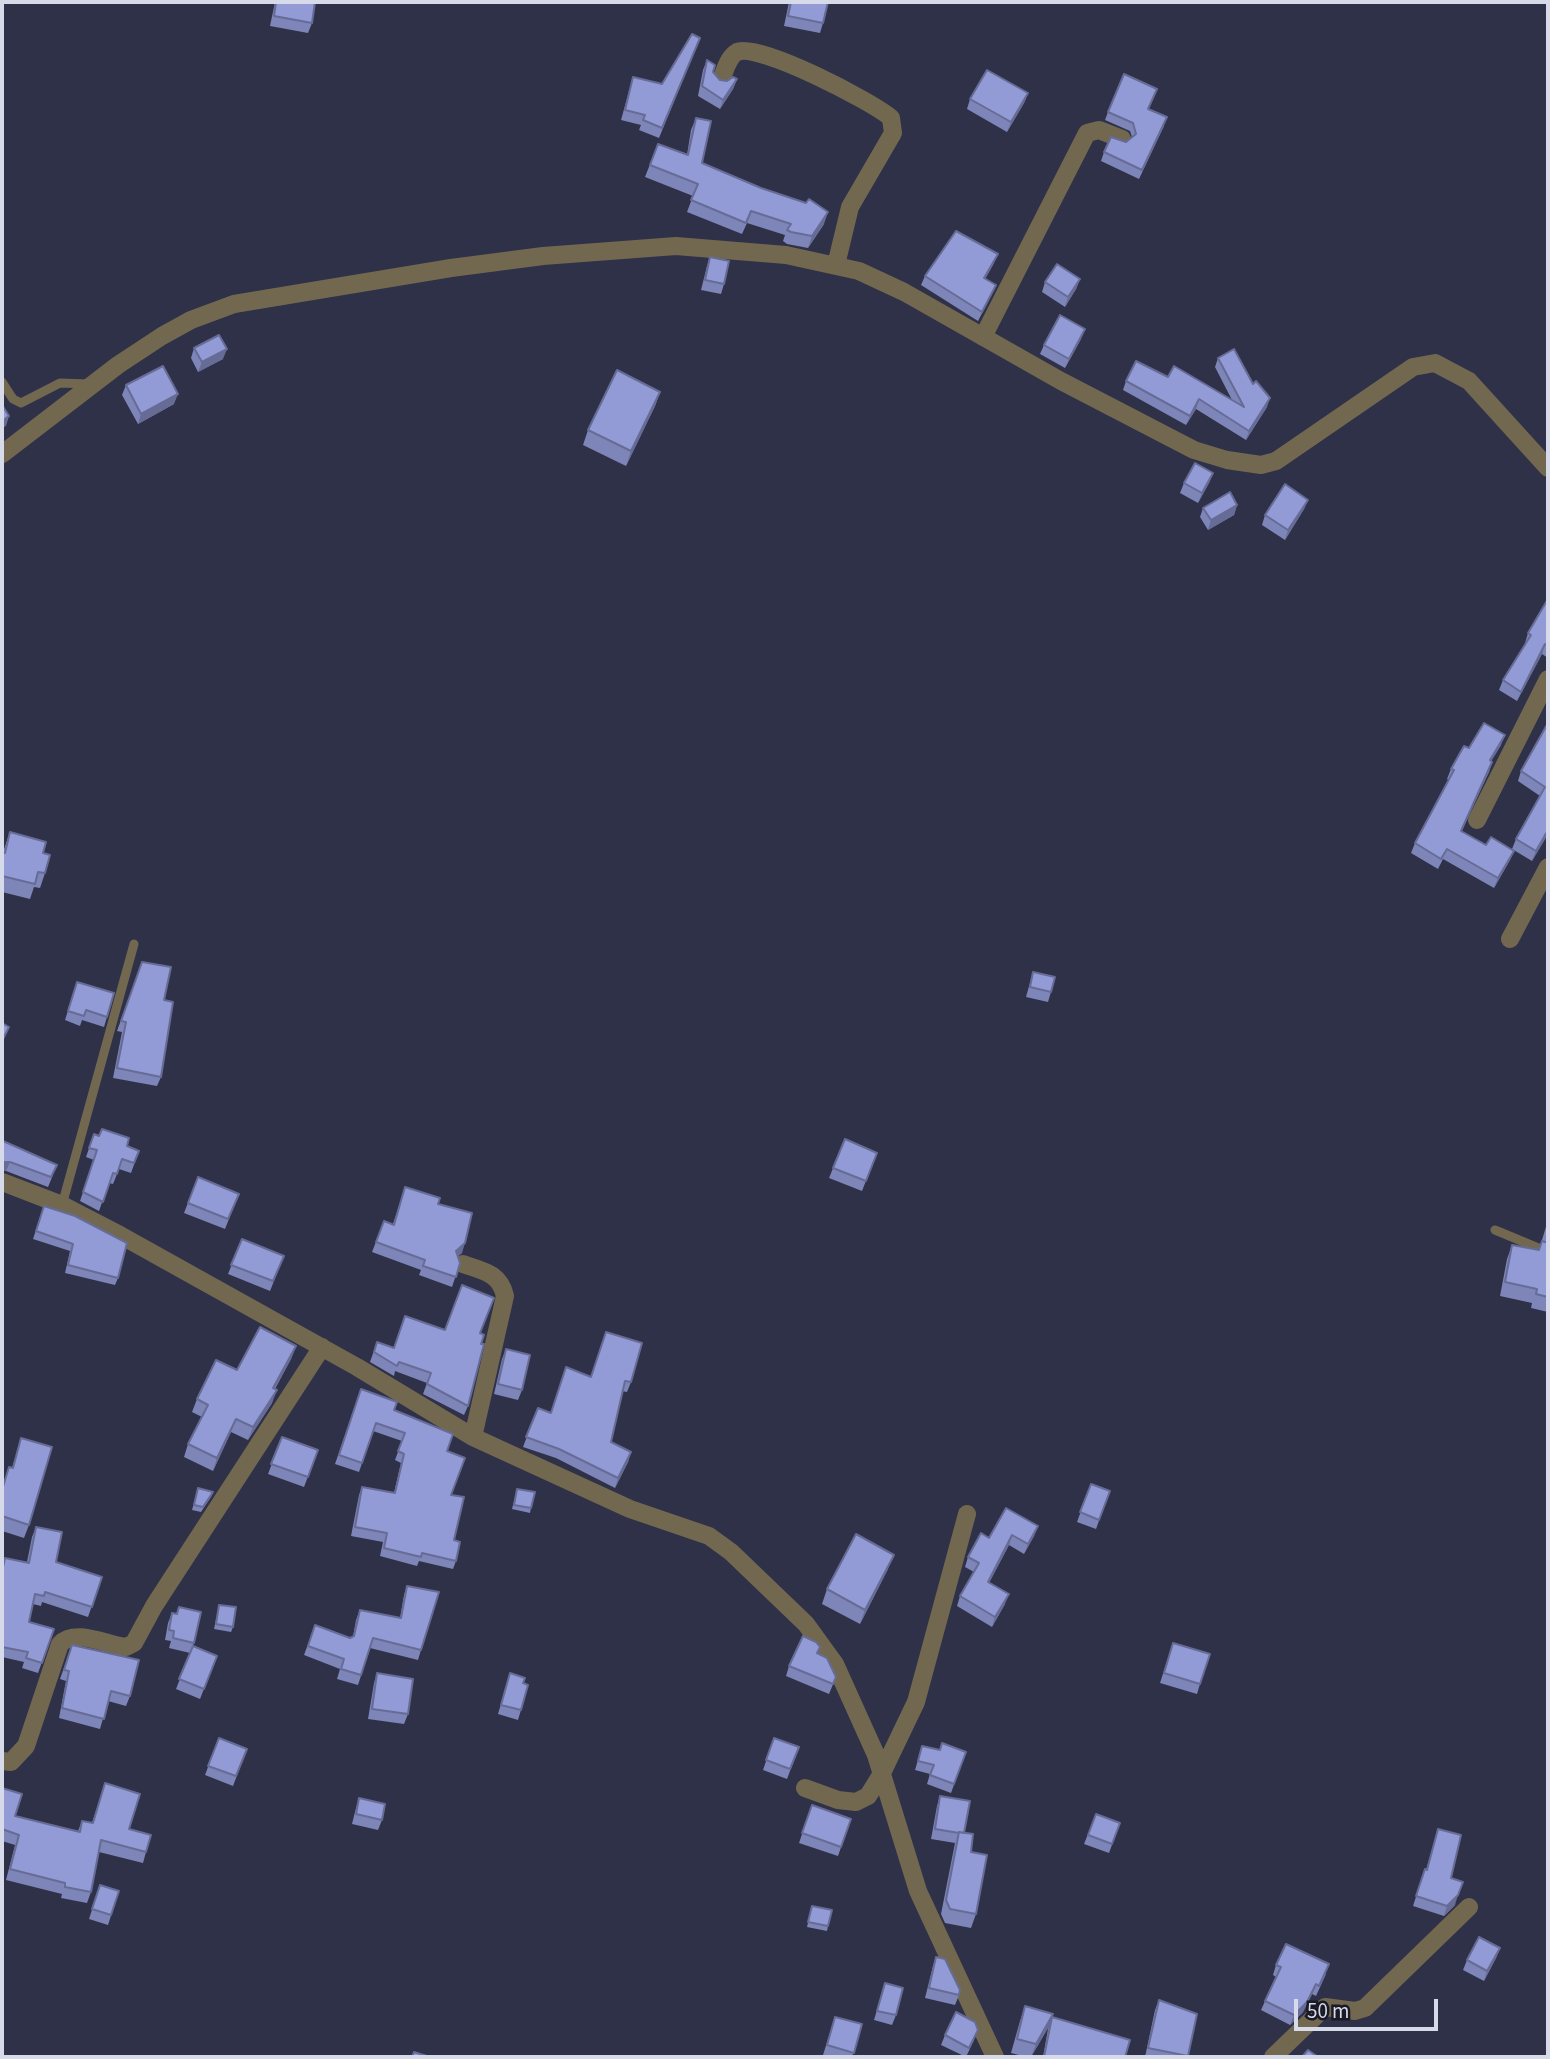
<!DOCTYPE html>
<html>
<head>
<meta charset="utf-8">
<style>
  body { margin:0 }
  #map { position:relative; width:1550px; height:2059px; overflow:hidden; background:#2e3148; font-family:"Source Sans 3",sans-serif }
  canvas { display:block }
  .frame { position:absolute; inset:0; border:4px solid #d7dae9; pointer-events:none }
  .scale { position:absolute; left:1294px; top:1999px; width:144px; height:32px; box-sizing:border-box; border:4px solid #d7dae9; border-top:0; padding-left:9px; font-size:21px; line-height:24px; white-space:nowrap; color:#d7dae9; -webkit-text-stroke:5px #191a25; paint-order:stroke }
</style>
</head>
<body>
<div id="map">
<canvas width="1550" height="2059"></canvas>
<div class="frame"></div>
<div class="scale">50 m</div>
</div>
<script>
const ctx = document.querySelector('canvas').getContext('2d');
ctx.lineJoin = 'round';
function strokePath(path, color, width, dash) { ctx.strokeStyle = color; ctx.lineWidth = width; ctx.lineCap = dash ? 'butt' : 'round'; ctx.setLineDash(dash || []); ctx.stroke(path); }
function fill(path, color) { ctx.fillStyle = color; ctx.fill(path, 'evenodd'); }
strokePath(new Path2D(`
  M2,382l11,17 8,4 39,-20 29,1
  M62,1205l72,-261
  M1495,1230l53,22`), '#72684f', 9);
strokePath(new Path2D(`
  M721,80c4,-9 7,-23 16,-28 21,-10 136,50 154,66l2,15 -43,74 -14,58
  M983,337l104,-204 12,-3 23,9
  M2,454l116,-89 44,-29 29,-16 43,-16 217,-36 92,-12 133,-10 110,9 73,16 45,21 157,89 133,69 33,10 34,5 15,-4 137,-94 22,-4 34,18 79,87
  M1477,820l71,-141
  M1510,939l38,-72
  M2,1182l60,23 58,30 237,132 116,70 157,72 79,27 22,16 75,72 29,40 41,91 42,136 77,166
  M463,1264c20,7 37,9 42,32l-32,141
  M2,1761l9,1 15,-16 34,-102c16,-16 46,1 66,3l8,-4 20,-37 168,-259
  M805,1788l33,12 18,2 12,-6 13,-21 35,-73 51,-188
  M1273,2057l52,-50 30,4 10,-3 104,-101`), '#72684f', 18);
fill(new Path2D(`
  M275,2h40l-3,21 -4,10 -38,-7z
  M789,2h39l-5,21 -3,10 -36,-7z
  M700,38l-41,100 -20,-8 2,-5 -20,-5 12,-43 29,7z
  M707,60l6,12 7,8 7,1 10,-2 -4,10 -13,20 -22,-13 5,-26z
  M1028,93l-4,10 -17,29 -40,-23 3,-10z
  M1154,97l-6,12 16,17 -25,53 -38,-18 3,-9 22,-10 6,-5 -2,-6 -25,-11 3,-8z
  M696,118l6,45 122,61 -16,24 -21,-4 -4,-3 2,-6 -38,-12 -5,11 -55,-22 6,-16 -48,-19 13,-33 29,11 4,-25z
  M710,257l14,27 -3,10 -20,-4 6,-24z
  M994,263l-9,16 7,15 -14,27 -57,-36 4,-9z
  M1080,279l-4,10 -11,18 -23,-15 3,-10z
  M1081,339l-16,29 -25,-14 4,-9z
  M194,348l29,11 -25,13 -7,-14z
  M1218,358l35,26 14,23 -21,33 -50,-31 -10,16 -63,-35 3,-9 42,-4 64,23 -17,-33z
  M126,385l48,19 -36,20 -16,-29z
  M660,392l-5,14 -29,60 -43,-21 5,-15z
  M1213,473l-4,10 -11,20 -18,-10 4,-10z
  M1308,500l-4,9 -19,31 -23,-15 3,-10z
  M1237,505l-3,10 -26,15 -8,-13 3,-9z
  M1548,599v59l-6,-4 -25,47 -18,-11 4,-10 23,-36 -1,-1 3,-10z
  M1548,723v111l-16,27 -20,-12 4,-10 24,-43 -22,-15 3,-10z
  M1501,745l-10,16 -2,11 -28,59 25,14 28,6 -4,9 -16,28 -51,-29 -5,10 -27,-16 4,-10 34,-63 -2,-1 4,-10 18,-21z
  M10,832l33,21 2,20 -5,15 -6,-1 -4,12 -28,-7v-40h1z
  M142,962l22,38 -3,77 -4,9 -44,-8 9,-46 -5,-1z
  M1033,972l18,20 -3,10 -22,-5z
  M77,982l30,35 -3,10 -22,-7 -2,6 -15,-6z
  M94,1134l45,17 -8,22 -12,-4 -6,15 -4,-1 -10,28 -19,-10 14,-41 -8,-3z
  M845,1139l32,14 -15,38 -33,-13z
  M2,1143l51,32 -5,12 -42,-16z
  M198,1177l41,17 -14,35 -41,-16z
  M405,1187l33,17 24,49 -4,3 2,7 -8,24 -33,-12 2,-5 -49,-18 12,-31 9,3z
  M44,1206l74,72 -3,7 -50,-12 5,-22 -37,-12z
  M1548,1220v92l-17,-4 1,-5 -32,-7 7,-37 5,-14 27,5z
  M242,1239l42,17 -14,35 -42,-17z
  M445,1330l35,3 1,11 -13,62 -4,9 -41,-21 4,-11 -32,-12 -1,5 -24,-14 7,-20 17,6z
  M602,1342l29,40 -4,10 -5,-1 -11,51 20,10 -3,10 -13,26 -59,-30 -33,-11 15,-39 12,5 41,-36z
  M296,1346l-5,13 -16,30 -3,14 -24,37 -17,-8 -18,39 -29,-14 4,-13 14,-27 -10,-5 5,-13 40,-29z
  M506,1349l16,41 -4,10 -24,-6 8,-35z
  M361,1389l33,21 53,41 9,110 -3,8 -34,-8 -2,5 -37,-10 3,-14 -32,-6 8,-41 3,-8 32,6 7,-30 -6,-3 7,-19 -29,-10 -14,41 -24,-8z
  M282,1437l36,13 -14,37 -36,-13z
  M21,1438l8,87 -5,13 -22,-7v-42l7,-22 3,1z
  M1091,1484l19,7 -14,38 -19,-7z
  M198,1488l15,4 -2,5 -10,15 -9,-2z
  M517,1489l14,19 -1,5 -18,-4z
  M1038,1526l-4,10 -10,18 -15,-9 -20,38 16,21 -13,23 -35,-21 3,-10 14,-24 -9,-5 3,-10 21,-19z
  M36,1527l20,35 46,15 -14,40 -46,-15 -1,4 -8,-2 -4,18 25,7 -16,44 -16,-5 2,-6 -22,-5v-91l3,-8 22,4 5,-25z
  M888,1569l-28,55 -38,-20 5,-15z
  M407,1586l14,64 -3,10 -48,-12 -12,37 -21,-6 3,-10 -36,-14 11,-30 35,13 3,-1 3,-17 4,-10 40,8 4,-23z
  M219,1605l14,22 -2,5 -17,-3z
  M179,1607l15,36 -3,7 26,6 -17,43 -24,-10 14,-36 -21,-5 2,-7 -6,-1 3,-17 4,-10 4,1z
  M1173,1643l27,41 -3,10 -37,-11z
  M72,1645l58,51 -4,10 -18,-5 -8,28 -41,-11 7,-37 -6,-2z
  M817,1653l19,24 -7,17 -43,-18 3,-10z
  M377,1673l31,41 -4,10 -36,-5 6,-36z
  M510,1673l13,10 -2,27 -3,10 -20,-6z
  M219,1738l28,11 -14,37 -28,-11z
  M774,1738l25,9 -12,32 -24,-9z
  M922,1746l18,4 26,2 -15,41 -24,-9 3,-10 -15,-4z
  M105,1783l24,46 17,23 -3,11 -44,-11 -8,40 -4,11 -26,-5 1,-4 -56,-14 9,-35 -13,-4v-53l13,28 63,15 4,-10 10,2z
  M940,1796l24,37 7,19 5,62 -5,14 -26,-5 -4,-9 14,-71 -24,-4 6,-33z
  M359,1798l23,22 -4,10 -26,-6 4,-16z
  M812,1805l39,14 -13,37 -39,-13z
  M1096,1814l24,9 -11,30 -25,-9z
  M1438,1829l13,49 4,27 -11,11 -31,-10 12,-37 1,1z
  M100,1885l19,6 -11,34 -19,-6z
  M812,1906l16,20 -1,5 -20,-4z
  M1500,1948l-4,10 -12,23 -21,-11 4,-10z
  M936,1957l23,38 -4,10 -30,-7 8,-32z
  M1276,1965l50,9 -10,22 -4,-2 -9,18 -13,13 -29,-15 15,-33 -3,-2z
  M885,1983l11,32 -4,10 -18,-5z
  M1159,2000l38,14 -10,43h-42l10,-47z
  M1025,2006l28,8 -5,14 -17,29h-5l-15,-4 9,-32z
  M835,2017l27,7 -10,33h-22l-7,-2z
  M1052,2017l73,40h-82l5,-28z
  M945,2035l29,5 -8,17 -25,-12z`), '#7e85b8');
fill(new Path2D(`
  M737,79l-4,10 -13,20 3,-9z
  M1028,93l-4,10 -17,29 4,-10z
  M828,212l-4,12 -16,24 4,-12z
  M998,254l-4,9 -14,25 4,-10z
  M1080,279l-4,10 -11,18 3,-10z
  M1085,329l-4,10 -16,29 4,-9z
  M227,349l-4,10 -25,13 4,-10z
  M660,392l-5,14 -29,60 5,-15z
  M178,394l-4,10 -36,20 3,-10z
  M1270,398l-3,9 -21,33 3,-9z
  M1199,399l-3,10 -10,16 4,-9z
  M9,416l-3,10 -4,2v-7z
  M1213,473l-4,10 -11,20 4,-10z
  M1308,500l-4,9 -19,31 3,-10z
  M1237,505l-3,10 -26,15 3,-10z
  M1545,644l-3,10 -25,47 4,-9z
  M1505,735l-4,10 -15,25 4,-10z
  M1492,762l-3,10 -32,69 4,-10z
  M1548,830v4l-16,27 4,-10z
  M1514,851l-4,9 -16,28 4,-10z
  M2,1162h8l-4,9h-4z
  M465,1243l-3,10 -10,8 4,-10z
  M296,1346l-5,13 -23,41 5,-12z
  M277,1390l-5,13 -24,37 5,-13z
  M236,1419l-5,13 -18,39 4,-13z
  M631,1452l-3,10 -13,26 3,-10z
  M1038,1526l-4,10 -10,18 4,-10z
  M1012,1535l-3,10 -25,47 4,-10z
  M894,1555l-6,14 -28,55 5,-14z
  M1009,1594l-4,10 -13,23 3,-10z
  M1458,1895l-3,10 -11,11 3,-10z
  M1500,1948l-4,10 -12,23 3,-10z
  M1316,1984l-13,28 -13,13 4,-10z
  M1053,2014l-5,14 -17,29 5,-13z`), '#666c96');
const building = new Path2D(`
  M276,2h39l-3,21 -38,-7z
  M791,2h37l-5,21 -35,-7z
  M692,34l8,4 -38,90 -19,-8 2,-5 -20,-5 8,-33 29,7z
  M707,60l8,5 -2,7 7,8 7,1 6,-4 4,2 -14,21 -21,-14z
  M987,70l41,23 -17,29 -41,-23z
  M1124,74l33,15 -9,20 19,8 -25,53 -38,-18 7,-15 15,5 10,-8 -3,-11 -25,-11z
  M696,118l15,3 -9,42 59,25 45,15 3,-4 19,13 -16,24 -21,-4 -4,-2 4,-6 -40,-13 -5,12 -55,-23 7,-16 -48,-19 8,-21 30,11z
  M956,231l42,23 -14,24 12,7 -14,27 -57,-36z
  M710,257l19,4 -5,23 -19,-4z
  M1057,264l23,15 -12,18 -23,-15z
  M1060,315l25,14 -16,30 -25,-14z
  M219,335l8,14 -25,13 -8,-14z
  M1234,349l19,35 3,-3 14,17 -21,33 -50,-32 -9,17 -64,-35 10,-20 32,16 6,-11 70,41 -26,-49z
  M163,366l15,28 -37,20 -15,-29z
  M617,370l43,22 -29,59 -43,-21z
  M2,405l7,11 -7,5z
  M1195,463l18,10 -11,20 -18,-10z
  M1285,484l23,16 -20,30 -23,-15z
  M1230,492l7,13 -26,15 -8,-12z
  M1548,599v47l-3,-2 -24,48 -18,-12 28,-45 -3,-2z
  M1484,723l21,12 -15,25 2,2 -31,69 25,14 5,-8 23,14 -16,27 -51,-29 -6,10 -26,-16 39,-73 -3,-1 13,-23 5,2z
  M1548,723v107l-12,21 -20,-12 29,-52 -24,-16z
  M10,832l36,10 -3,11 7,2 -5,18 -7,-1 -3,12 -33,-8v-24l3,1z
  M142,962l29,5 -7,33 9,2 -12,75 -44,-9 9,-46 -5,-1z
  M1033,972l22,5 -4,15 -21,-5z
  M77,982l37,11 -7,24 -21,-7 -2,6 -16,-5z
  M2,1023l7,4 -7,14z
  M102,1129l27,9 -2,8 12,5 -5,12 -12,-4 -5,15 -4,-1 -10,29 -20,-10 14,-42 -8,-2 5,-14 5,2z
  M845,1139l32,14 -11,28 -33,-13z
  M3,1141l54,24 -6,12 -41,-15h-8z
  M198,1177l41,17 -11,25 -40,-16z
  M405,1187l35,11 -2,6 34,9 -7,30 -9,8 4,12 -4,14 -33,-11 2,-6 -49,-18 8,-21 10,4z
  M44,1206l31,10 52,27 -9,35 -50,-13 5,-21 -37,-13z
  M242,1239l42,17 -11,25 -42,-16z
  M1542,1241l6,2v54l-12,-3 1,-5 -32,-7 7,-37 27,5z
  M462,1285l32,13 -14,35 4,2 -3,9h3l-16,62 -41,-22 4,-11 -32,-11 -2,4 -23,-14 3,-10 17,6 11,-32 40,14z
  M260,1327l36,19 -23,42 4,2 -24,37 -17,-8 -19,39 -29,-14 20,-39 -11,-6 19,-39 21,10z
  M606,1332l36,11 -11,39 -6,-1 -14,61 20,10 -13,26 -59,-29 -33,-12 12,-29 13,5 15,-46 25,10z
  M506,1349l24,6 -8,35 -24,-6z
  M361,1389l36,13 -3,8 59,24 -6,17 18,7 -14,37 13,2 -10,43 6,2 -4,19 -34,-8 -1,4 -37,-9 3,-15 -32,-6 7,-40 33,6 9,-39 -6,-3 7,-18 -29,-10 -14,40 -23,-8z
  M282,1437l36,13 -10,27 -37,-13z
  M21,1438l31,9 -23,78 -27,-9v-26l7,-23 4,1z
  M1091,1484l19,7 -11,29 -19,-8z
  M198,1488l15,4 -10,15 -9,-2z
  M517,1489l18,3 -4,16 -17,-3z
  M1006,1508l32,18 -10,18 -16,-9 -24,47 21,12 -14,23 -35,-21 19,-33 -11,-6 13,-24 8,5z
  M36,1527l26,5 -6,30 46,15 -10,30 -47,-15 -1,4 -9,-2 -6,28 25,7 -12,34 -16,-5 2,-6 -26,-5v-81l1,1 2,-9 24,5z
  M856,1534l38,21 -29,55 -38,-21z
  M407,1586l32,6 -18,58 -48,-12 -12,37 -20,-6 3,-10 -36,-13 7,-21 35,13 4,-2 6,-26 41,8z
  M219,1605l17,2 -3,20 -17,-3z
  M179,1607l22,5 -7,31 -21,-5 1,-7 -5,-1 3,-17 5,1z
  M803,1636l13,6 4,5 -3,6 10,5 9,19 -3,7 -44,-18z
  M1173,1643l37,11 -10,30 -36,-11z
  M72,1645l67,15 -9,36 -19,-5 -7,28 -42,-11 7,-37 -5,-1z
  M193,1646l24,10 -13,33 -25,-10z
  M377,1673l36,6 -5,35 -36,-5z
  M510,1673l15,5 -2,5 5,2 -7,25 -20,-5z
  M219,1738l28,11 -11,27 -28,-10z
  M774,1738l25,9 -9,22 -24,-9z
  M942,1743l24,9 -12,32 -24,-9 4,-10 -16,-4 4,-15 18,4z
  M105,1783l35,11 -11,35 22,6 -5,17 -45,-12 -10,52 -26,-5v-4l-55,-14 9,-34 -17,-6v-41l20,6 -7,22 65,16 2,-11 11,2z
  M940,1796l30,5 -6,32 -5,-1v1l-24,-4z
  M359,1798l26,6 -3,16 -26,-6z
  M812,1805l39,14 -10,28 -39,-14z
  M1096,1814l24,9 -8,21 -24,-9z
  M1438,1829l23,6 -10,43 12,4 -5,13 -11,11 -31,-10 9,-27 2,1z
  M959,1832l14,2 -2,18 16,3 -11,59 -26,-5 -4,-9z
  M100,1885l19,6 -8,24 -19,-6z
  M812,1906l20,4 -4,16 -20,-4z
  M1479,1937l21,11 -13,23 -20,-11z
  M1286,1944l43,20 -10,22 -3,-2 -9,18 -13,13 -29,-14 16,-34 -5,-2z
  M936,1957l9,2 15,31 -1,5 -30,-7z
  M885,1983l18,5 -7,27 -19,-4z
  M1159,2000l38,14 -9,42 -40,-8z
  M1025,2006l28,8 -17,30 -19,-5z
  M956,2012l19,10 3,8 -9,18 -24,-13z
  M835,2017l27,7 -8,29 -27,-8z
  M1052,2017l78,23 -5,17h-81z
  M1308,2050l10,7h-16z
  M414,2052l16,5h-18z`);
fill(building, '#929bd6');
strokePath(building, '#666c96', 2);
</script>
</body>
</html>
